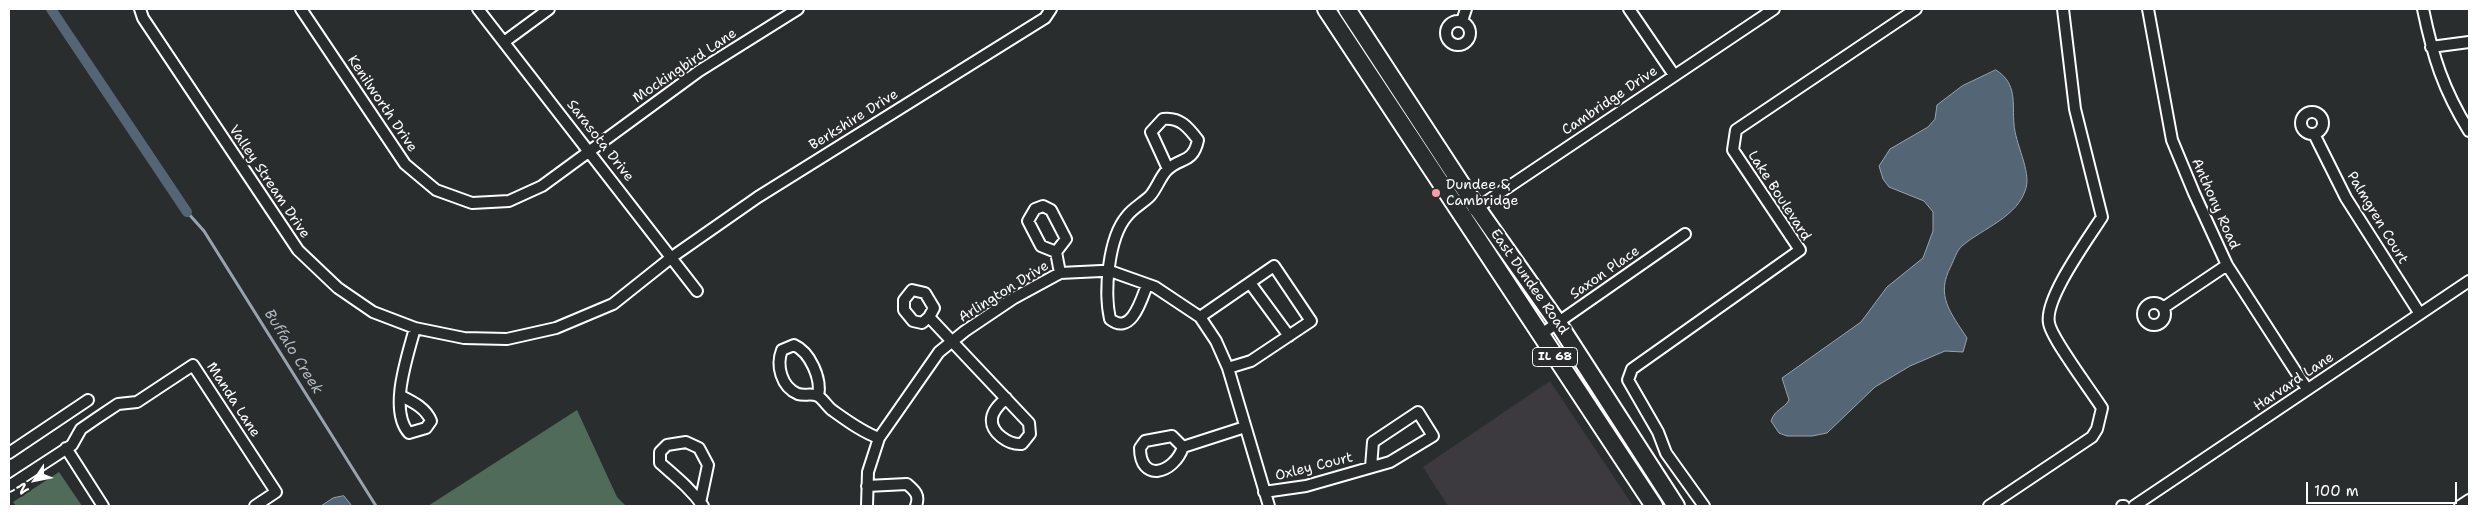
<!DOCTYPE html>
<html>
<head>
<meta charset="utf-8">
<style>
  body { margin:0 }
  #map { position:relative; width:2478px; height:515px; overflow:hidden; background:#2a2d2e; font-family:"Shantell Sans",sans-serif }
  canvas { display:block }
  .frame { position:absolute; inset:0; border:10px solid #fff; pointer-events:none }
  .north { position:absolute; left:10px; top:455px; width:50px; height:50px; -webkit-text-stroke:4px #2a2d2e; paint-order:stroke; rotate:236deg; font-size:14px; font-weight:700; line-height:20px; text-align:center; color:#fff }
  .north::after { content:''; display:block; margin:auto; width:18px; height:22px; background:#fff; clip-path:polygon(50% 0,100% 100%,50% 72%,0 100%) }
  .scale { position:absolute; left:2306px; top:482px; width:151px; height:22px; box-sizing:border-box; border:2px solid #fff; border-top:0; padding-left:6px; font-size:15px; line-height:18px; white-space:nowrap; color:#fff; -webkit-text-stroke:4px #2a2d2e; paint-order:stroke }
</style>
</head>
<body>
<div id="map">
<canvas width="2478" height="515"></canvas>
<div class="frame"></div>
<div class="north">N</div>
<div class="scale">100 m</div>
</div>
<script>
const ctx = document.querySelector('canvas').getContext('2d');
ctx.lineJoin = 'round';
function fill(path, color) { ctx.fillStyle = color; ctx.fill(path, 'evenodd'); }
function strokePath(path, color, width, dash) { ctx.strokeStyle = color; ctx.lineWidth = width; ctx.lineCap = dash ? 'butt' : 'round'; ctx.setLineDash(dash || []); ctx.stroke(path); }
function label(font, color, halo, rows, align = 'center') {
  ctx.font = font + ' "Shantell Sans",sans-serif'; ctx.lineWidth = 4.5; ctx.setLineDash([]); ctx.textBaseline = 'middle'; ctx.strokeStyle = halo; ctx.fillStyle = color; for (const [text, x, y, turn = 0] of rows) {
    ctx.save(); ctx.translate(x, y); ctx.rotate((+turn || 0) * Math.PI / 180); ctx.textAlign = isNaN(turn) ? turn : align; if (halo) ctx.strokeText(text, 0, 0); ctx.fillText(text, 0, 0); ctx.restore();
  }
}
fill(new Path2D(`
  M1550,381l83,125h-185l-25,-39z`), '#3c3a3e');
fill(new Path2D(`
  M577,410l40,87 9,9h-198z
  M59,472l23,34h-66l-3,-4z`), '#506b5a');
const water = new Path2D(`
  M1996,70c22,14 16,33 18,54 1,19 17,47 12,64 -8,29 -43,40 -64,58 -5,4 -8,14 -11,20 -16,30 0,47 16,72l-4,14 -18,-1 -35,15 -35,21 -48,46 -15,3h-25l-8,-3 -8,-12c4,-12 13,-12 18,-21l-7,-22 79,-56 26,-35 36,-29 10,-27v-19l-9,-11 -35,-14 -6,-8 -4,-13 11,-17 38,-22 7,-8 2,-14 25,-19z
  M344,496l8,10h-31l12,-8z`);
fill(water, '#546676');
strokePath(water, '#98a3ad', 1);
strokePath(new Path2D(`
  M187,212l17,19 172,275`), '#98a3ad', 3);
strokePath(new Path2D(`
  M51,9l136,203`), '#546676', 10);
const street = new Path2D(`
  M140,9l3,9 155,232 40,38 35,24 42,16c-7,27 -27,82 -6,105l17,-5 5,-7c-5,-13 -18,-19 -30,-25
  M301,9l104,155 31,26 36,13 37,-2 33,-15 157,-115 99,-62
  M478,9l219,282
  M1629,9l45,66
  M2148,9l24,131 22,53 33,72 80,124
  M2423,9c10,48 20,80 46,122
  M1446 33a12 12 0 1 1 24 0a12 12 0 1 1-24 0Z
  M1462,21l4,-12
  M504,42l45,-33
  M2431,47l38,-5
  M2301 123a11 11 0 1 1 22 0a11 11 0 1 1-22 0Z
  M2314,134l32,64 74,116
  M1043,206l8,4 15,29 -10,13 -15,-6 -13,-25 7,-12z
  M1474,210l300,-201
  M1056,252l4,21
  M1250,283l39,53
  M1147,285c-6,16 -16,51 -37,34 -6,-27 -2,-81 17,-103 6,-8 16,-13 23,-20 7,-8 10,-19 17,-26 13,-13 26,-6 31,-30 -10,-13 -18,-23 -35,-21l-12,13 17,37
  M912,290l13,3 9,15 -5,9 -7,6 -9,-2 -9,-11v-10z
  M2143 314a11 11 0 1 1 22 0a11 11 0 1 1-22 0Z
  M2163,308l64,-43
  M929,317l100,106 1,11 -8,10c-13,1 -32,-11 -30,-26 1,-8 8,-14 14,-20
  M1200,317l74,-51 37,55 -60,40 -23,7
  M415,328l49,10 43,1 49,-11 57,-24 59,-47 86,-60 287,-179 6,-9
  M1540,335l145,-101
  M818,396c4,-17 -8,-44 -24,-51l-12,5c-6,15 -1,37 16,44 6,2 14,-1 20,2 5,3 9,10 14,14 14,10 30,22 47,28
  M1172,436l11,11c-9,27 -43,36 -43,1l5,-7z
  M1183,447l62,-20
  M66,448l37,58
  M9,453l79,-53
  M9,486l63,-41 9,-16 16,-11 21,-14 19,-2 56,-37 83,127 -21,14
  M867,486l40,-2c8,7 13,11 9,22
  M1264,492l42,-6 84,-24 43,-26 -15,-24 -45,30 -2,25
  M700,503l8,-38 -9,-17 -13,-6 -19,3 -7,7v11c16,14 31,26 43,43
  M867,506l1,-34 11,-34 60,-86 26,-21 49,-33 46,-25 41,-2h9l45,16 45,30 16,24 12,27 41,138
  M1704,506l-38,-53 -8,-21 -30,-52 4,-11 168,-119 -67,-100 3,-20 180,-121
  M1989,506l103,-69 5,-8 5,-21c-10,-16 -51,-70 -53,-85 -5,-24 39,-84 53,-106l-27,-108 -12,-100
  M2122,506h2
  M2134,506l335,-225
  M2460,506l9,-6`);
const primary = new Path2D(`
  M1326,9l328,497
  M1347,9l130,199 81,115 118,183`);
strokePath(street, '#fff', 14);
strokePath(primary, '#fff', 20);
strokePath(street, '#2a2d2e', 10);
strokePath(primary, '#2a2d2e', 16);
for (const [x, y, r, color] of [
  [1436,193,5,"#ff9aa2"]
]) { const dot = new Path2D(); dot.arc(x, y, r, 0, 2 * Math.PI); ctx.fillStyle = color; ctx.fill(dot); strokePath(dot, '#2a2d2e', 2); }
for (const [x, y, w] of [
  [1555,357,45]
]) { const box = new Path2D(); box.roundRect(x - w / 2, y - 9.5, w, 19, 4); ctx.fillStyle = '#2a2d2e'; ctx.fill(box); strokePath(box, '#fff', 1); }
label('bold 12px', '#fff', null, [
  ["IL 68",1555,357]
]);
label('14px', '#fff', '#2a2d2e', [
  ["Mockingbird Lane",685,66,-34],
  ["Cambridge Drive",1610,101,-34],
  ["Kenilworth Drive",382,104,56],
  ["Berkshire Drive",854,120,-32],
  ["Sarasota Drive",600,141,52],
  ["Valley Stream Drive",269,182,56],
  ["Lake Boulevard",1779,196,57],
  ["Anthony Road",2215,204,66],
  ["Palmgren Court",2377,218,59],
  ["Saxon Place",1605,273,-35],
  ["East Dundee Road",1529,282,55],
  ["Arlington Drive",1004,292,-32],
  ["Harvard Lane",2294,382,-34],
  ["Manda Lane",233,400,57],
  ["Oxley Court",1314,467,-14]
]);
label('14px', '#fff', '#2a2d2e', [
  ["Dundee &",1446,185],
  ["Cambridge",1446,201]
], 'left');
label('italic 15px', '#b2bac1', '#2a2d2e', [
  ["Buffalo Creek",293,352,58]
]);
</script>
</body>
</html>
